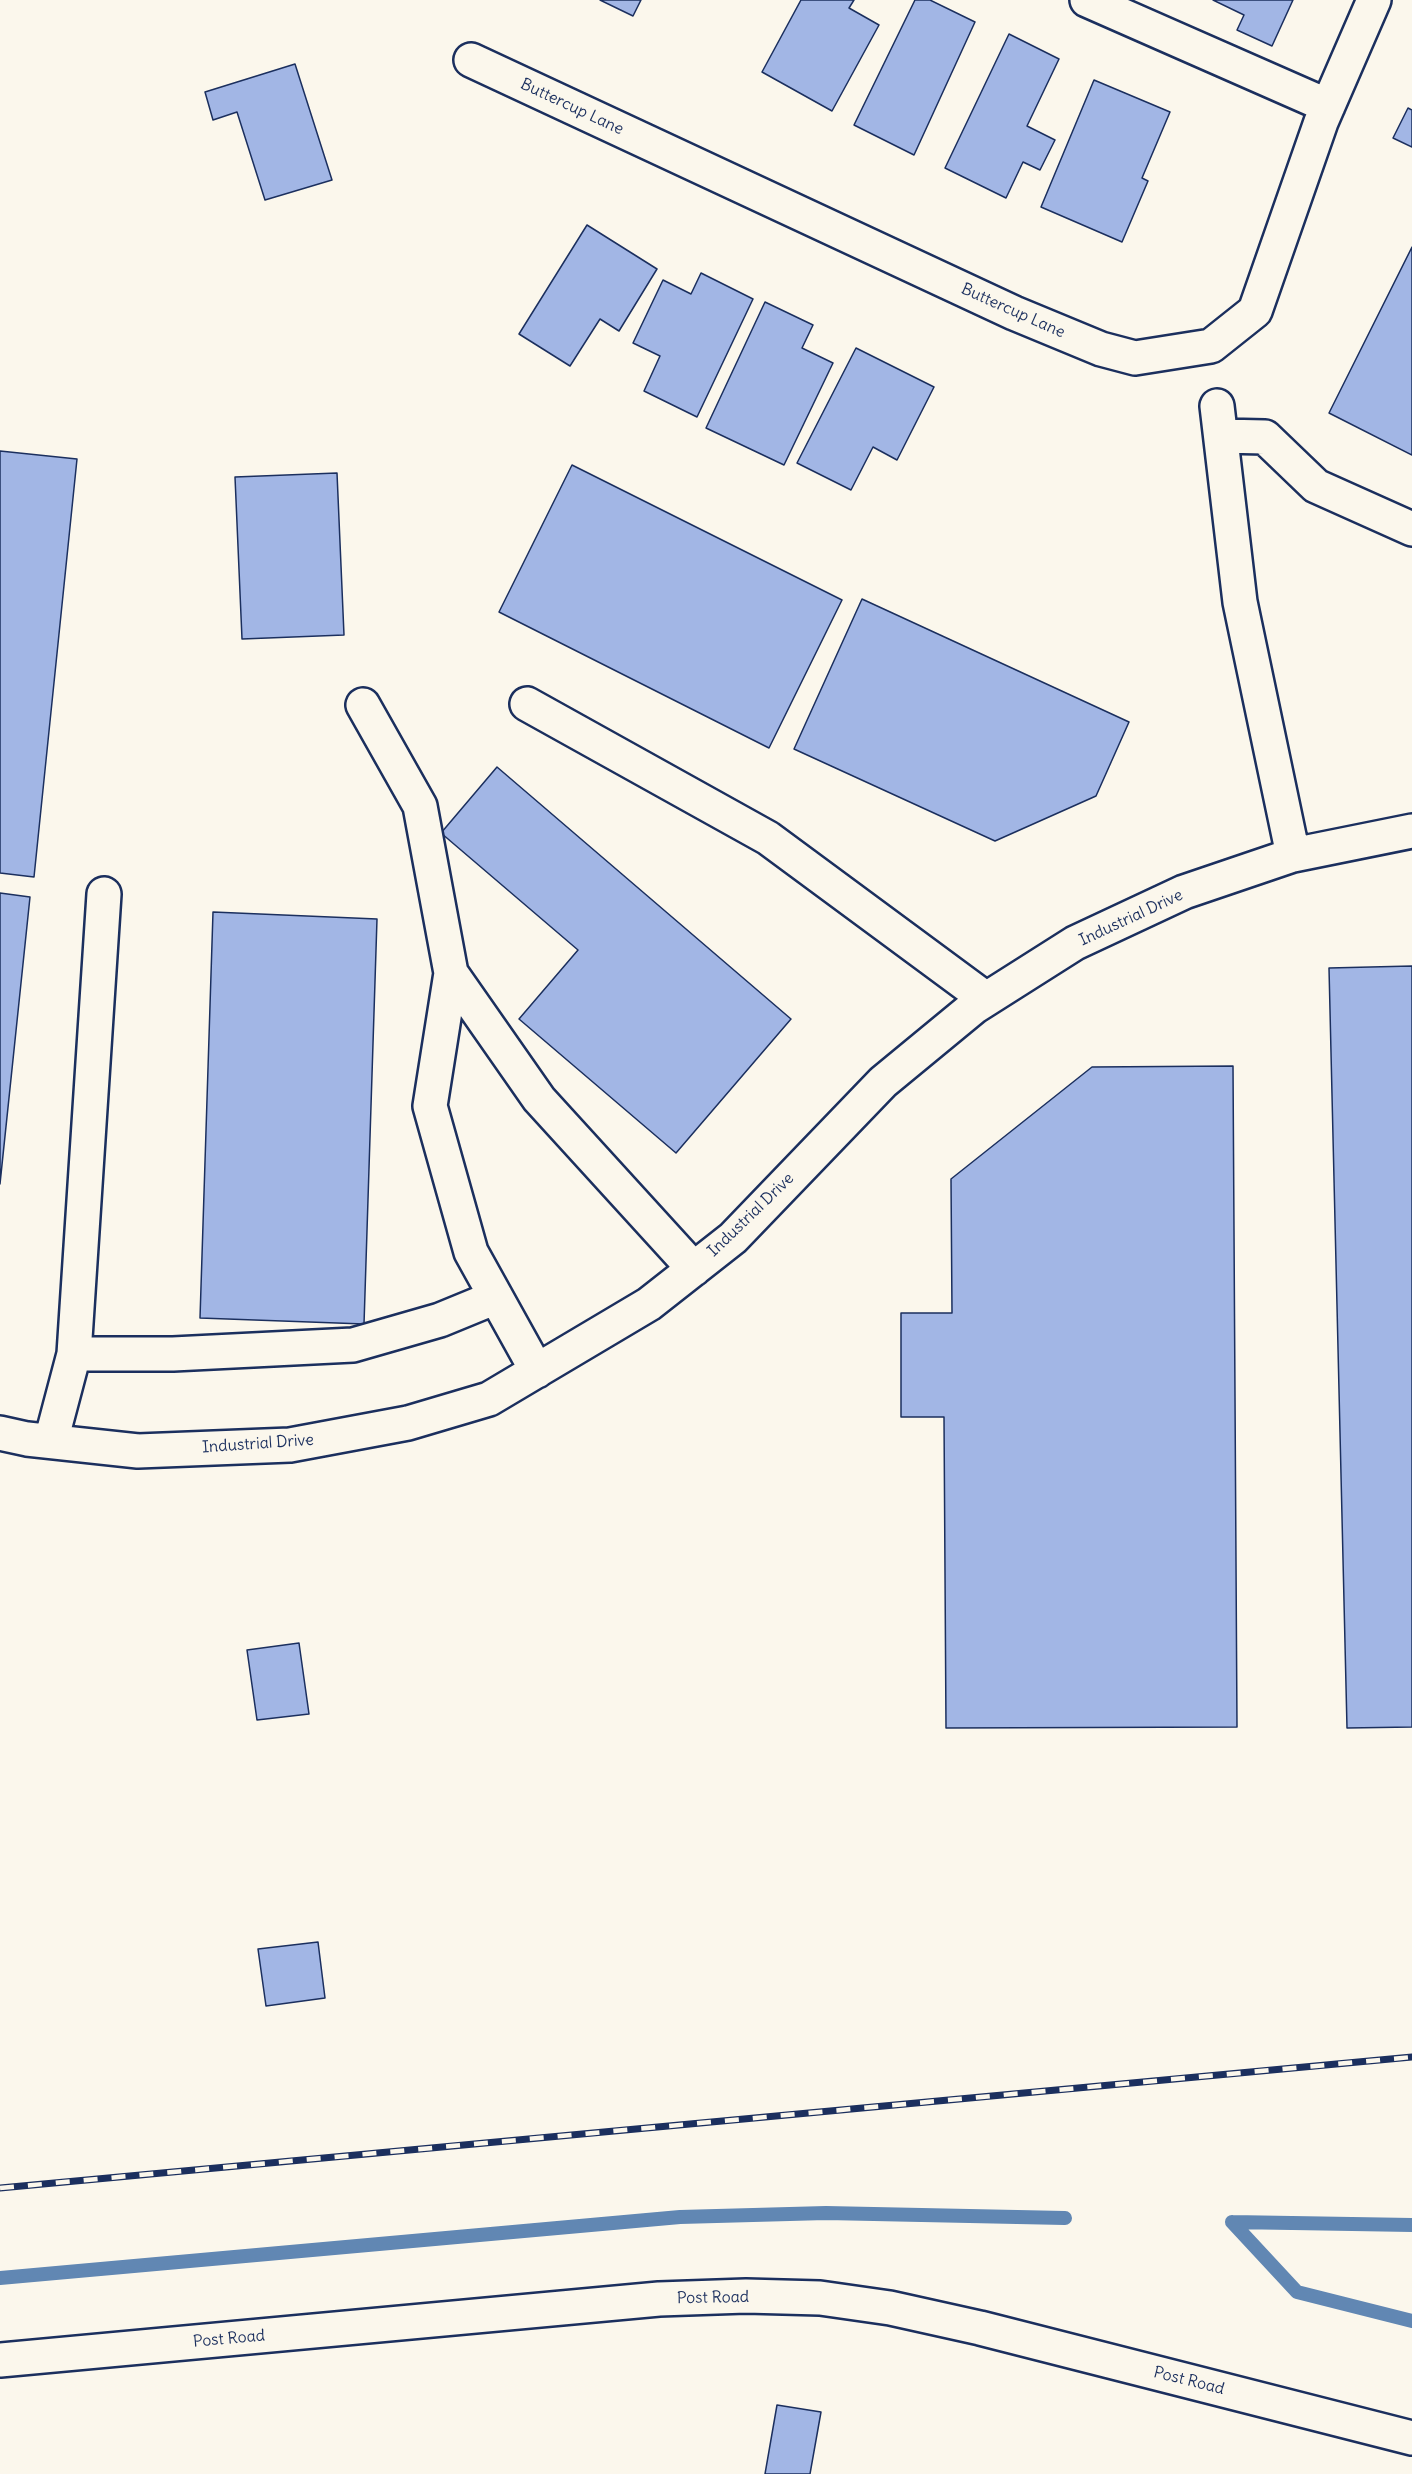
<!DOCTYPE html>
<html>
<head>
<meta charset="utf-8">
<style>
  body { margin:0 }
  canvas { display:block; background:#fbf7ec }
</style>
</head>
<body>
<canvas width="1412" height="2474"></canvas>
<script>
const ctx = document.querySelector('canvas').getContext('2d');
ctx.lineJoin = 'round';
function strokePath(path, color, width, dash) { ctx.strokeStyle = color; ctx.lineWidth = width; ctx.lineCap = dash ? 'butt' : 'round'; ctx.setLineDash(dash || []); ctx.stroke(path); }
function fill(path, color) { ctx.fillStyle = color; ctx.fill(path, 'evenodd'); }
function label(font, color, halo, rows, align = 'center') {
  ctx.font = font + ' Delius,sans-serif'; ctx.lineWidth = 6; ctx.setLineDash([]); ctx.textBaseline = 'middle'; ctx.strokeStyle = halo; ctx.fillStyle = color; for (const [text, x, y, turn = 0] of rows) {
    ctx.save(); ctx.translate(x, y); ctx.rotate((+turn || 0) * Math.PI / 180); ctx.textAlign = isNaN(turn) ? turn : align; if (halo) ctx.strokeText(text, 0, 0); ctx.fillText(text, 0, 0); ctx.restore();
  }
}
strokePath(new Path2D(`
  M1232,2222l65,70 115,29
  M1232,2222l180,3
  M0,2278l680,-61 146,-4 239,5`), '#6187b3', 14);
const building = new Path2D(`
  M600,0h41l-8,16z
  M801,0h53l-5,8 30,17 -47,86 -70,-39z
  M915,0h15l45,22 -61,133 -60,-30z
  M1213,0h80l-21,46 -35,-16 7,-15z
  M1009,34l50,25 -32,67 28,14 -15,30 -17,-8 -17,36 -61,-30z
  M295,64l37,116 -67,20 -28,-88 -24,8 -8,-28z
  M1094,80l76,32 -28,66 6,3 -26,61 -81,-35z
  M1408,108l4,2v37l-19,-9z
  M587,225l70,44 -38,62 -19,-12 -30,47 -51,-32z
  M1412,247v208l-83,-42z
  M701,273l52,26 -56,118 -53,-26 16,-35 -27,-13 30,-63 28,14z
  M765,302l48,23 -11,23 31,15 -49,102 -78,-37z
  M856,348l78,39 -37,73 -24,-13 -22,43 -54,-27z
  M0,451l77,8 -43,418 -34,-4z
  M572,465l270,135 -73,148 -270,-136z
  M337,473l7,162 -102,4 -7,-162z
  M862,599l267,123 -33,74 -101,45 -201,-92z
  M497,767l294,252 -115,134 -157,-134 59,-69 -137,-117z
  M0,893l30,4 -30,287z
  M213,912l164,7 -13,405 -164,-6z
  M1412,966v761l-65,1 -18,-760z
  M1233,1066l4,661 -291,1 -2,-311h-43v-104h51l-1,-134 141,-112z
  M299,1643l10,71 -52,6 -10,-70z
  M318,1942l7,56 -59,8 -8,-57z
  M777,2405l44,7 -11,62h-45z`);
fill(building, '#a2b6e5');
strokePath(building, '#1b2f5e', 1.5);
const minor = new Path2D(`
  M1087,0l241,106
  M471,60l543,253 87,36 34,9 76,-12 44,-35 66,-189 53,-122
  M1217,406l23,196 53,253
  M1221,436l44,1 51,49 96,43
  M527,704l241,134 218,161
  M363,705l57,101 31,167 88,126 155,170
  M451,973l-21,133 41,146 66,119
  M74,1354h99l180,-9 87,-25 56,-23
  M0,1433l27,6 111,12 152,-6 118,-22 81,-24 160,-95 84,-66 150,-156 91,-75 101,-64 109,-51 109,-37 119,-24
  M51,1441l23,-87 30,-460
  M0,2360l659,-61 87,-3 74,2 70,10 90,20 432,110`);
strokePath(minor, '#1b2f5e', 38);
strokePath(minor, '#fbf7ec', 33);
const rail = new Path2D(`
  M0,2188l1412,-131`);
strokePath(rail, '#1b2f5e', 7);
strokePath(rail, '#fbf7ec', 4.5, [14]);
label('16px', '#1b2f5e', '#fbf7ec', [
  ["Buttercup Lane",572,107,25],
  ["Buttercup Lane",1013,311,24],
  ["Industrial Drive",1131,918,-25],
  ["Industrial Drive",751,1215,-44],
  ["Industrial Drive",258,1444,-4],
  ["Post Road",713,2298,-1],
  ["Post Road",229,2339,-5],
  ["Post Road",1189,2381,14]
]);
</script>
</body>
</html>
